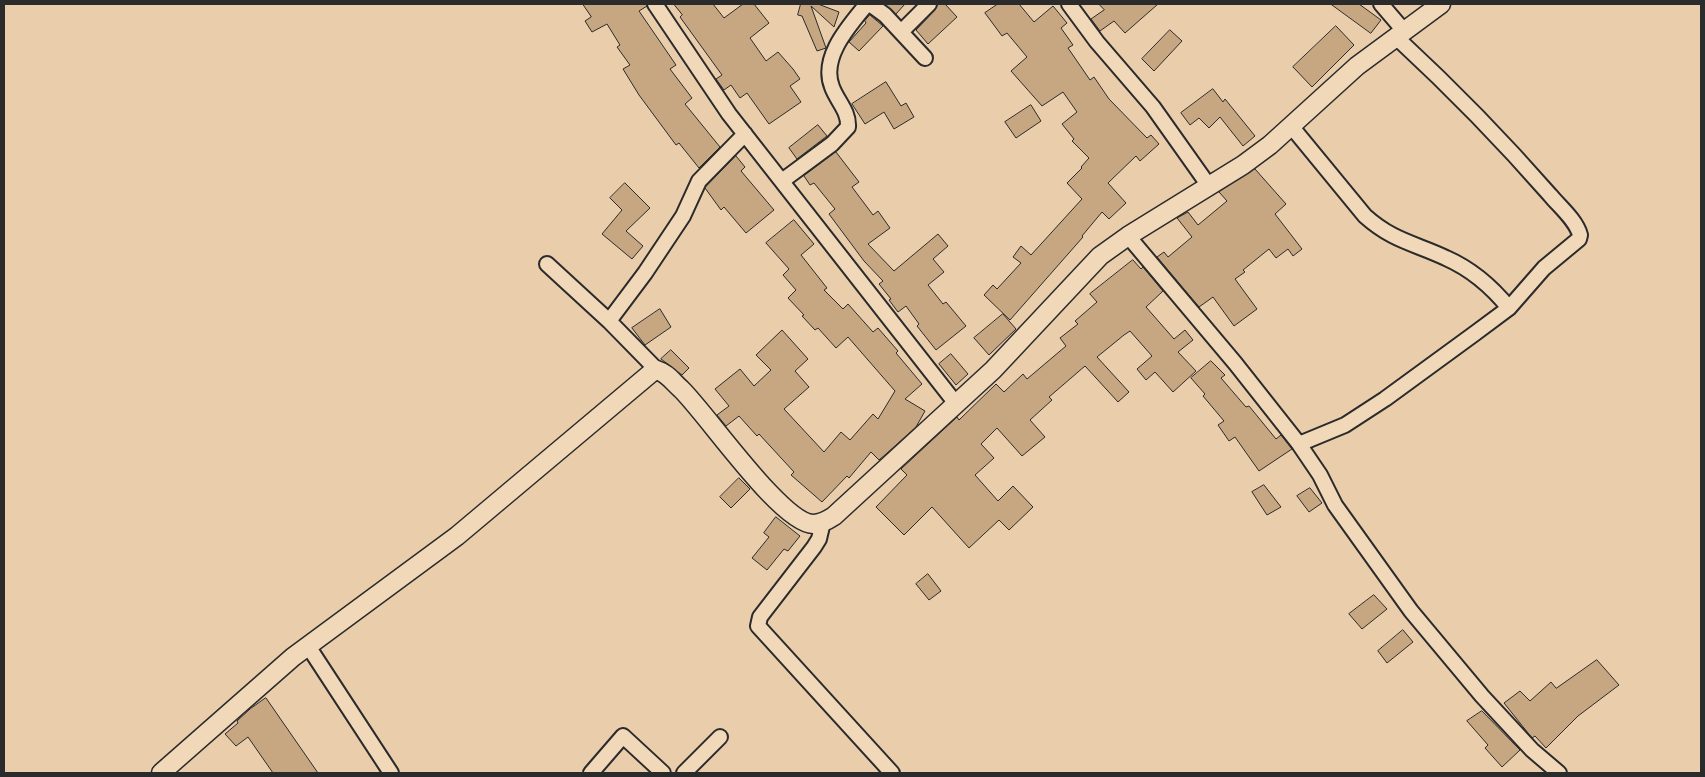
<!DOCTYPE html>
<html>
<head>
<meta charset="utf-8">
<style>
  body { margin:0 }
  #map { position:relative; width:1705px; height:777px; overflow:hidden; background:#eaceac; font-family:Mali,sans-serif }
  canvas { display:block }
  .frame { position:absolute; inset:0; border:5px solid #2b2b2b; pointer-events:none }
</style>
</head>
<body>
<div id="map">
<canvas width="1705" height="777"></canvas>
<div class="frame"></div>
</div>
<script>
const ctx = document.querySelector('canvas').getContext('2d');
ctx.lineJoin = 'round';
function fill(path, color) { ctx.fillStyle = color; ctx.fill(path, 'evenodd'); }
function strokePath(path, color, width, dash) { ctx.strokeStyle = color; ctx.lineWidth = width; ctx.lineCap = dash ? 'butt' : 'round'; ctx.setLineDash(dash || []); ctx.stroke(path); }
const building = new Path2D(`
  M583,4h63l1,2 -8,5 37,54 -6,4 22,29 -7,6 35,43 -21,21 -20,-25 -3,2 -37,-50 -16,-26 7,-4 -13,-18 3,-2 -13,-21 -15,8 -7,-11 6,-4z
  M674,4h39l11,14 19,-14h11l15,19 -19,15 16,23 12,-9 15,17 7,10 -10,7 11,16 -32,22 -22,-31 -7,5 -9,-13 -7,5 -8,-11 6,-4 -42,-58 2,-2z
  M801,4h17l21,8 -5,15 -23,-21 15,42 -9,3 -15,-35 -4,-1z
  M884,4h21l-9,10z
  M938,4h7l12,13 -29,27 -12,-14 19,-20z
  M998,4h21l15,18 19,-16 14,17 -6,5 12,17 -5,3 22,32 4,-3 15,22 38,39 4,-3 8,9 -19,17 -4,-5 -28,27 18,20 -17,16 -7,-7 -20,24 1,1 -73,83 -26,-25 9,-10 4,4 24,-26 -8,-6 8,-11 10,9 51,-56 -15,-16 15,-15 -1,-1 8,-9 -17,-17 2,-2 -12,-15 15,-12 -14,-20 -21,14 -31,-35 16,-14 -20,-24 -5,3 -17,-23z
  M1099,4h59l-33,29 -11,-12 -14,10 -9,-12 13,-9z
  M1331,4h28l22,16 -10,13z
  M870,15l13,11 -24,25 -10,-9 17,-19 -1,-2z
  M1336,26l18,19 -42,42 -19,-20z
  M1170,30l12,11 -28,30 -12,-12z
  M886,82l15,24 5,-3 8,14 -20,12 -10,-17 -19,12 -13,-20z
  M1213,89l10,13 2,-3 30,37 -12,10 -23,-29 -11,11 -10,-10 -9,7 -9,-12z
  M1031,105l10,16 -25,17 -11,-16z
  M818,125l9,11 -30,23 -8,-11z
  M836,152l23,30 -7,5 21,28 5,-4 12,17 -22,16 26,27 44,-37 10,12 -15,13 11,13 -16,13 15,19 3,-2 20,24 -30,24 -19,-24 2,-2 -13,-18 -8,6 -9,-12 2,-1 -12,-15 4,-3 -19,-20 -35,-47 6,-5 -21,-26 -4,2 -6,-9z
  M736,156l9,11 -4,4 33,39 -28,23 -22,-26 -3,3 -16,-22z
  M1255,169l31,35 -11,10 27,35 -9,7 -5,-7 -12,9 -7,-9 -26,21 2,2 -10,7 22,30 -23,17 -21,-29 -14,10 -42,-50 7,-5 4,5 24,-20 -15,-19 11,-6 10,13 29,-24 -8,-9z
  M625,183l25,25 -24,23 17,15 -11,13 -30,-25 20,-24 -12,-12z
  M794,220l20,24 -13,11 26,33 -3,2 19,19 5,-5 25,28 5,-4 20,23 -2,2 26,31 -17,15 20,12 -9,16 -30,27 -7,6 -8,-8 -22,26 -2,-2 -25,26 -31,-27 3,-3 -35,-38 -2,2 -18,-20 -13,10 -9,-11 12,-9 -14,-17 25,-20 14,17 17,-16 -15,-15 26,-25 26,29 -13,12 14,16 -25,22 40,43 17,-20 9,8 23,-26 5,5 17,-28 -47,-54 -12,11 -18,-20 -3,2 -13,-14 2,-1 -16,-17 8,-8 -13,-15 6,-6 -23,-26z
  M1133,260l8,9 2,-2 20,24 -17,16 28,32 11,-9 8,10 -15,12 18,19 -23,21 -18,-20 -9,8 -9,-11 15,-13 -22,-25 -6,4 -27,22 32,35 -11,10 -33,-36 -36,31 3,3 -22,20 15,17 -23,19 -25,-28 -16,16 13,14 -19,17 23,26 15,-15 20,21 -24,23 -10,-10 -30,28 -37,-41 -28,28 -28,-28 31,-32 -6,-6 56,-52 2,3 37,-36 8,8 19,-18 4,5 39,-33 -6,-8 18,-14 -3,-3 22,-19 -7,-8z
  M660,309l11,18 -26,18 -13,-17z
  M1003,314l13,15 -27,26 -15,-17z
  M671,350l18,18 -7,7 -21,-16z
  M951,354l17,20 -12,11 -17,-21z
  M1211,361l14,14 -4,3 25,29 3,-1 27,33 5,-4 11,14 -33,22 -24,-34 -6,4 -11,-16 6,-4 -21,-25 2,-2 -14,-16z
  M739,478l11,11 -19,19 -11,-11z
  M1264,485l17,22 -14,8 -15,-23z
  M1310,488l12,15 -13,9 -12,-16z
  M776,517l24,19 -12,15 -4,-2 -17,21 -15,-12 17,-21 -5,-4z
  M928,574l13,17 -12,9 -13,-16z
  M1374,595l13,14 -25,20 -13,-15z
  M1403,630l10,12 -26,21 -9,-12z
  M1597,660l22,25 -41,31 -32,32 -11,-12 -3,2 -28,-35 16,-12 10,10 21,-19 5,6z
  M266,698l52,75h-45l-25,-36 -12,9 -11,-12 13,-11 -1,-2 13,-12z
  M1482,711l38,39 -18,17 -17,-19 3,-3 -21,-24z`);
fill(building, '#c6a781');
strokePath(building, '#2b2b2b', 1);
const minor = new Path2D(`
  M655,4l74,110 228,291
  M870,4l15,11 40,43
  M1069,4l28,38 56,65 56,79
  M1381,4l24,28
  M901,32l28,-28
  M1291,126l74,90c28,25 49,27 81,42 25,11 46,29 63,50
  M782,181l50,-37 16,-17c1,-16 -11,-26 -16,-40 -12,-30 18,-62 35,-83
  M1128,236l107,127 64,81 21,31 15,30 76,106 71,85 50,54 27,23
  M547,264l62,57 48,49
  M609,321l36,-48 38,-57 16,-35 46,-47
  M1299,444l46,-19 40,-26 89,-65 35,-26 35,-40 35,-29 1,-4c-4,-15 -21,-29 -30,-40 -48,-55 -99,-107 -153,-157
  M823,522l-4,17 -5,8 -54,70 -2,9 134,147
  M308,646l83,127
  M591,773l32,-37 40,37
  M684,773l36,-36`);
const tertiary = new Path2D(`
  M161,773l132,-116 164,-121 194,-163 6,-3c10,3 16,12 24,19 26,25 100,134 132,135 8,0 15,-4 21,-8l159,-146 107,-114 28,-20 115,-71 27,-20 87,-79 84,-62`);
strokePath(minor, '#2b2b2b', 18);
strokePath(tertiary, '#2b2b2b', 21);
strokePath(minor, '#f1d8b9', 14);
strokePath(tertiary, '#f1d8b9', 18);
</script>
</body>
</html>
